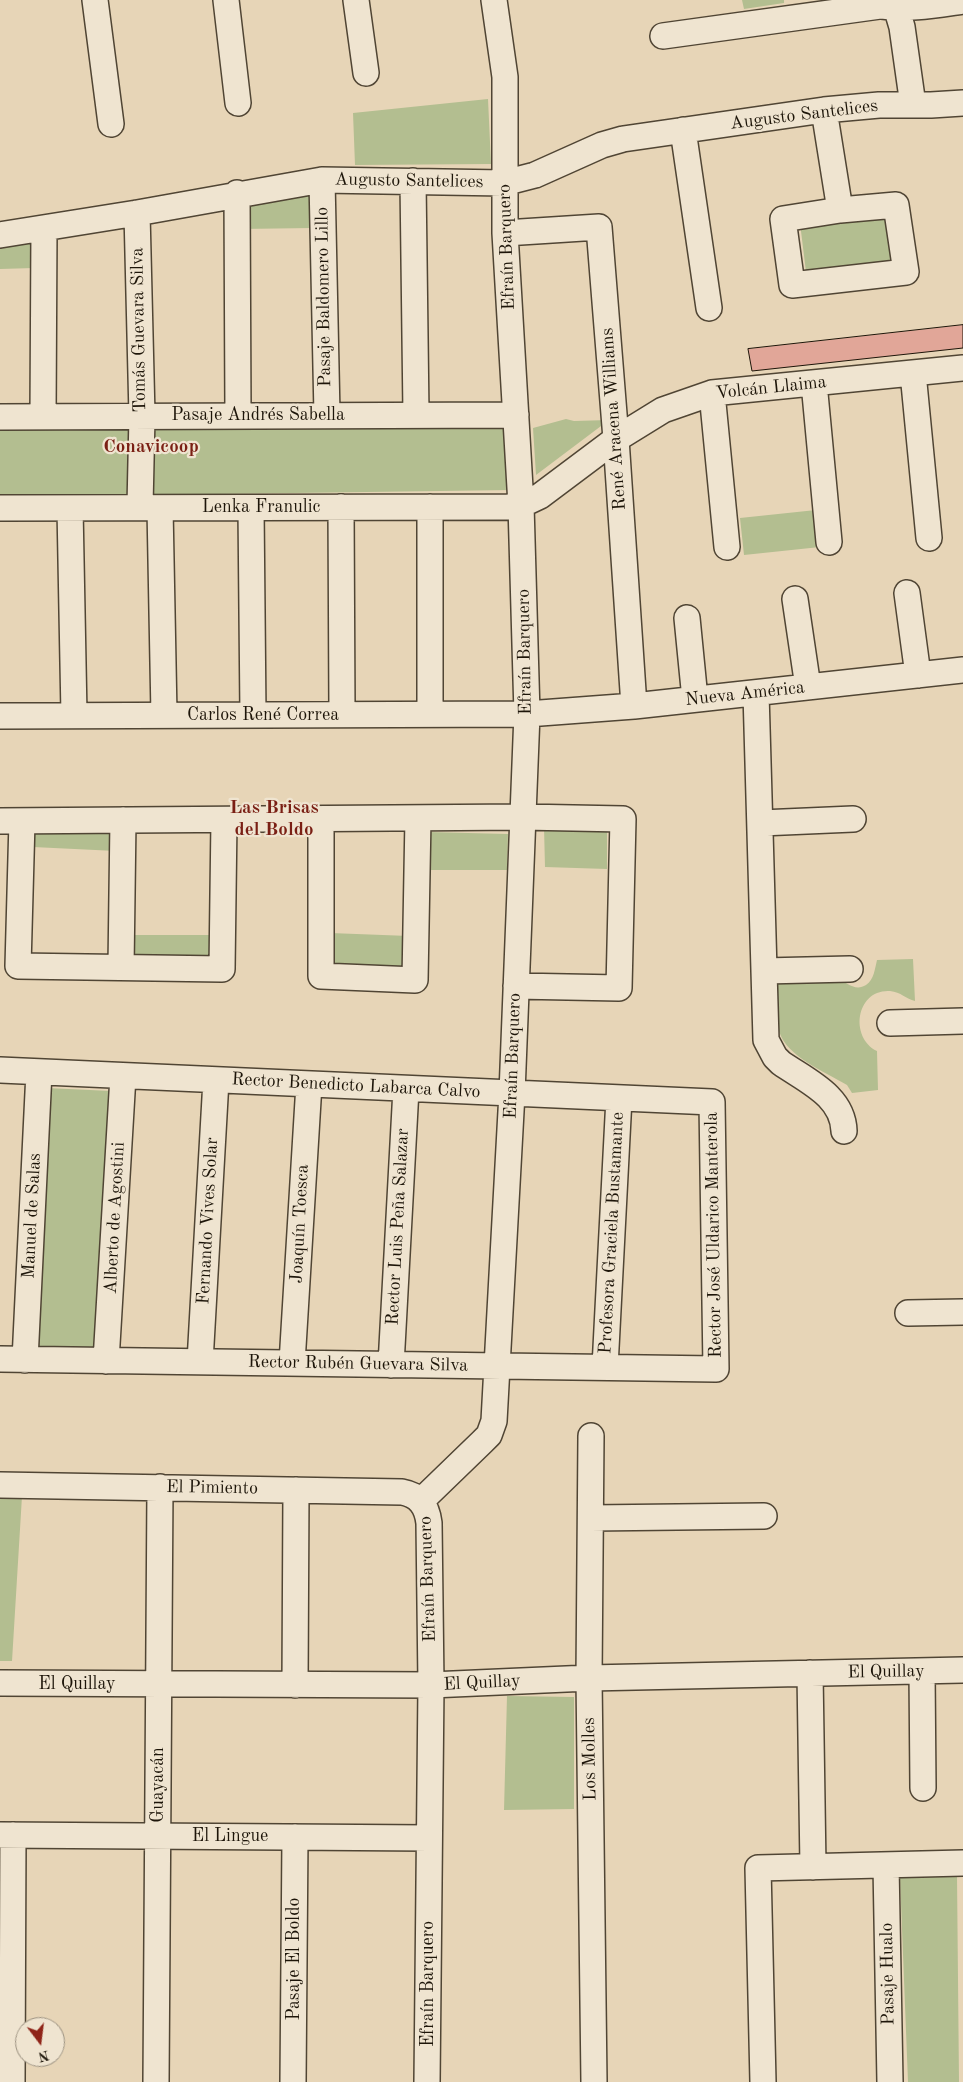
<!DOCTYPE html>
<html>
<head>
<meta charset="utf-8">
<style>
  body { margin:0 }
  #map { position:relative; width:963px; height:2082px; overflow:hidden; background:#e7d5b7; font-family:"Old Standard TT",serif }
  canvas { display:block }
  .north { position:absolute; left:15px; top:2017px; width:50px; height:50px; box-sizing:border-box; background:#efe4d0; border:1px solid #9b9180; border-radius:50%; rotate:165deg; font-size:14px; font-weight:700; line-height:20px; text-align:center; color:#1d1509 }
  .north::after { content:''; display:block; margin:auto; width:18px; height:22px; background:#8f2418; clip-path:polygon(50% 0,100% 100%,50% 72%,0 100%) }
</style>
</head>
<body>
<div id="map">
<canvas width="963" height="2082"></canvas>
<div class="north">N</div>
</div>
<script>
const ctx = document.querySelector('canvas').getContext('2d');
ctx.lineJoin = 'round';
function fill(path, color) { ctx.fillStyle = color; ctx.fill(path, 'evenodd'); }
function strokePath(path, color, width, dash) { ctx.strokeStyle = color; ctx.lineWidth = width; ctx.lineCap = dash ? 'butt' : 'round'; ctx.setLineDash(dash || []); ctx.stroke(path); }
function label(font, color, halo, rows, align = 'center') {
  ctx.font = font + ' "Old Standard TT",serif'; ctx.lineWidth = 4.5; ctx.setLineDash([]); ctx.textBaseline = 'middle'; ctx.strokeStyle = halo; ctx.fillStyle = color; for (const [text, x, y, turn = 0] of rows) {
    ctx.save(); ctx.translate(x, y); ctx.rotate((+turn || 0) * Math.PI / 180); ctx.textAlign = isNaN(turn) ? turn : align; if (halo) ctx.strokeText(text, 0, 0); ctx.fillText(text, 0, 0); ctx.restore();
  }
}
fill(new Path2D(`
  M742,0h42v3l-40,6z
  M488,99l3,65 -136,1 -2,-52z
  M310,193l2,35 -71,1 -1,-22z
  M893,211l6,49 -93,12 -6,-49z
  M34,240v28l-34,1v-23z
  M566,419l8,2 35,-1 -73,55 -3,-47z
  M511,424l2,66 -513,7v-72z
  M816,510l4,37 -76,8 -4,-37z
  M31,825l85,4v22l-83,-4z
  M544,827l63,2v40l-62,-2z
  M428,832l80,2 -1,36h-78z
  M330,933l79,3 -1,35 -79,-2z
  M126,935h93v31l-95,-1z
  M913,959l2,42c-9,-2 -14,-9 -25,-10 -34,-2 -41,46 -13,60l1,39 -26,3 -5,-8c-22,-13 -61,-29 -68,-54l-2,-51c11,0 52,-4 60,-2 9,4 18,14 29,7 8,-5 9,-17 11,-25z
  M47,1088l64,3 -16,259 -60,-1z
  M0,1495l22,1 -10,165h-12z
  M507,1696l67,1v112l-70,1z
  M957,1876l2,206h-51l-8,-204z`), '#b3be90');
const building = new Path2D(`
  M963,325v23l-211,23 -4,-22z`);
fill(building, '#e1a698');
strokePath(building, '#1d1509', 1);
const minor = new Path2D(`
  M95,0l16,124
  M226,0l12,103
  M356,0l10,73
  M894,0l8,27 11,78
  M663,36l217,-30c28,4 55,-1 83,-5
  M824,110l16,100 -57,9 9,66 114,-13 -10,-67 -56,5
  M683,130l26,178
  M322,180l5,235
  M413,181l3,233
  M237,193l1,223
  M137,213l5,203 -2,90
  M505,233l94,-6 17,212 18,267
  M0,235l137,-22 185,-33 182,3 31,-8 67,-30 21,-6 201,-29 55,-5h52l32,-2
  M913,373l16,165
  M814,383l15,159
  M712,393l15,154
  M0,417l516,-2
  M43,417l1,-189
  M341,507l1,207
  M0,508l508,-1 13,-2 19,-9 76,-57 47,-29 49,-17 251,-25
  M70,508l4,207
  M160,508l4,207
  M251,508l2,207
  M907,593l11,82
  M795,599l13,88
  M687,618l8,81
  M756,693l10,347 9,17 6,6c26,18 62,33 63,68
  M430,714v-207
  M0,716l527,-2 107,-8 329,-36
  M321,819v157l94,4 3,-162
  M0,821l523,-4 100,2 -4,169 -103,-2
  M22,821l-4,145 204,3 2,-149
  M761,823l92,-4
  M121,967l2,-147
  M764,971l86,-2
  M890,1023l73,-2
  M0,1070l712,32 4,267 -716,-10
  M908,1313l55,-1
  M25,1360l14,-288
  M106,1361l17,-285
  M200,1362l16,-282
  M292,1363l17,-279
  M391,1365l15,-276
  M605,1367l14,-269
  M591,1436l-2,242 5,404
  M0,1485l402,7c17,3 25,14 27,31l2,162 -4,397
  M421,1501l61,-59 7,-7 5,-14 18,-328 15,-379 -6,-209 -16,-272v-156l-11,-77
  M591,1518l173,-2
  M922,1671l1,117
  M810,1673l3,194
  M0,1683l431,2 158,-7 374,-8
  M295,1685l1,-195
  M0,1835l429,3
  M886,1865l4,217
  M12,2082l1,-247
  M156,2082l4,-595
  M293,2082l2,-245
  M763,2082l-5,-214 205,-5`);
strokePath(minor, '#504534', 28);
strokePath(minor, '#efe4d0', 25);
label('18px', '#1d1509', '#efe4d0', [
  ["Augusto Santelices",804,115,-7],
  ["Augusto Santelices",409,181,1],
  ["Efraín Barquero",507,247,-92],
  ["Pasaje Baldomero Lillo",324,297,-91],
  ["Tomás Guevara Silva",139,330,-91],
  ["Volcán Llaima",771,388,-6],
  ["Pasaje Andrés Sabella",258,415],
  ["René Aracena Williams",614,419,-94],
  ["Lenka Franulic",261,507],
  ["Efraín Barquero",525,652,-91],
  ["Nueva América",745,694,-6],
  ["Carlos René Correa",263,715],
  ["Efraín Barquero",513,1056,-88],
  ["Rector Benedicto Labarca Calvo",356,1086,3],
  ["Manuel de Salas",32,1216,-87],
  ["Alberto de Agostini",115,1218,-87],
  ["Fernando Vives Solar",208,1221,-87],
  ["Joaquín Toesca",300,1224,-87],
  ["Rector Luis Peña Salazar",398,1227,-87],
  ["Profesora Graciela Bustamante",612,1233,-87],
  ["Rector José Uldarico Manterola",714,1235,-91],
  ["Rector Rubén Guevara Silva",358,1364,1],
  ["El Pimiento",212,1488,1],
  ["Efraín Barquero",428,1579,-92],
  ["El Quillay",886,1672,-1],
  ["El Quillay",482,1683,-3],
  ["El Quillay",77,1684],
  ["Los Molles",590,1759,-91],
  ["Guayacán",158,1785,-90],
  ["El Lingue",230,1836],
  ["Pasaje El Boldo",294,1959,-90],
  ["Pasaje Hualo",888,1974,-91],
  ["Efraín Barquero",428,1984,-90]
]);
label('bold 19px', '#7a1f14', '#efe4d0', [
  ["Conavicoop",151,447],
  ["Las Brisas",274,808],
  ["del Boldo",274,830]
]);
</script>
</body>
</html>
